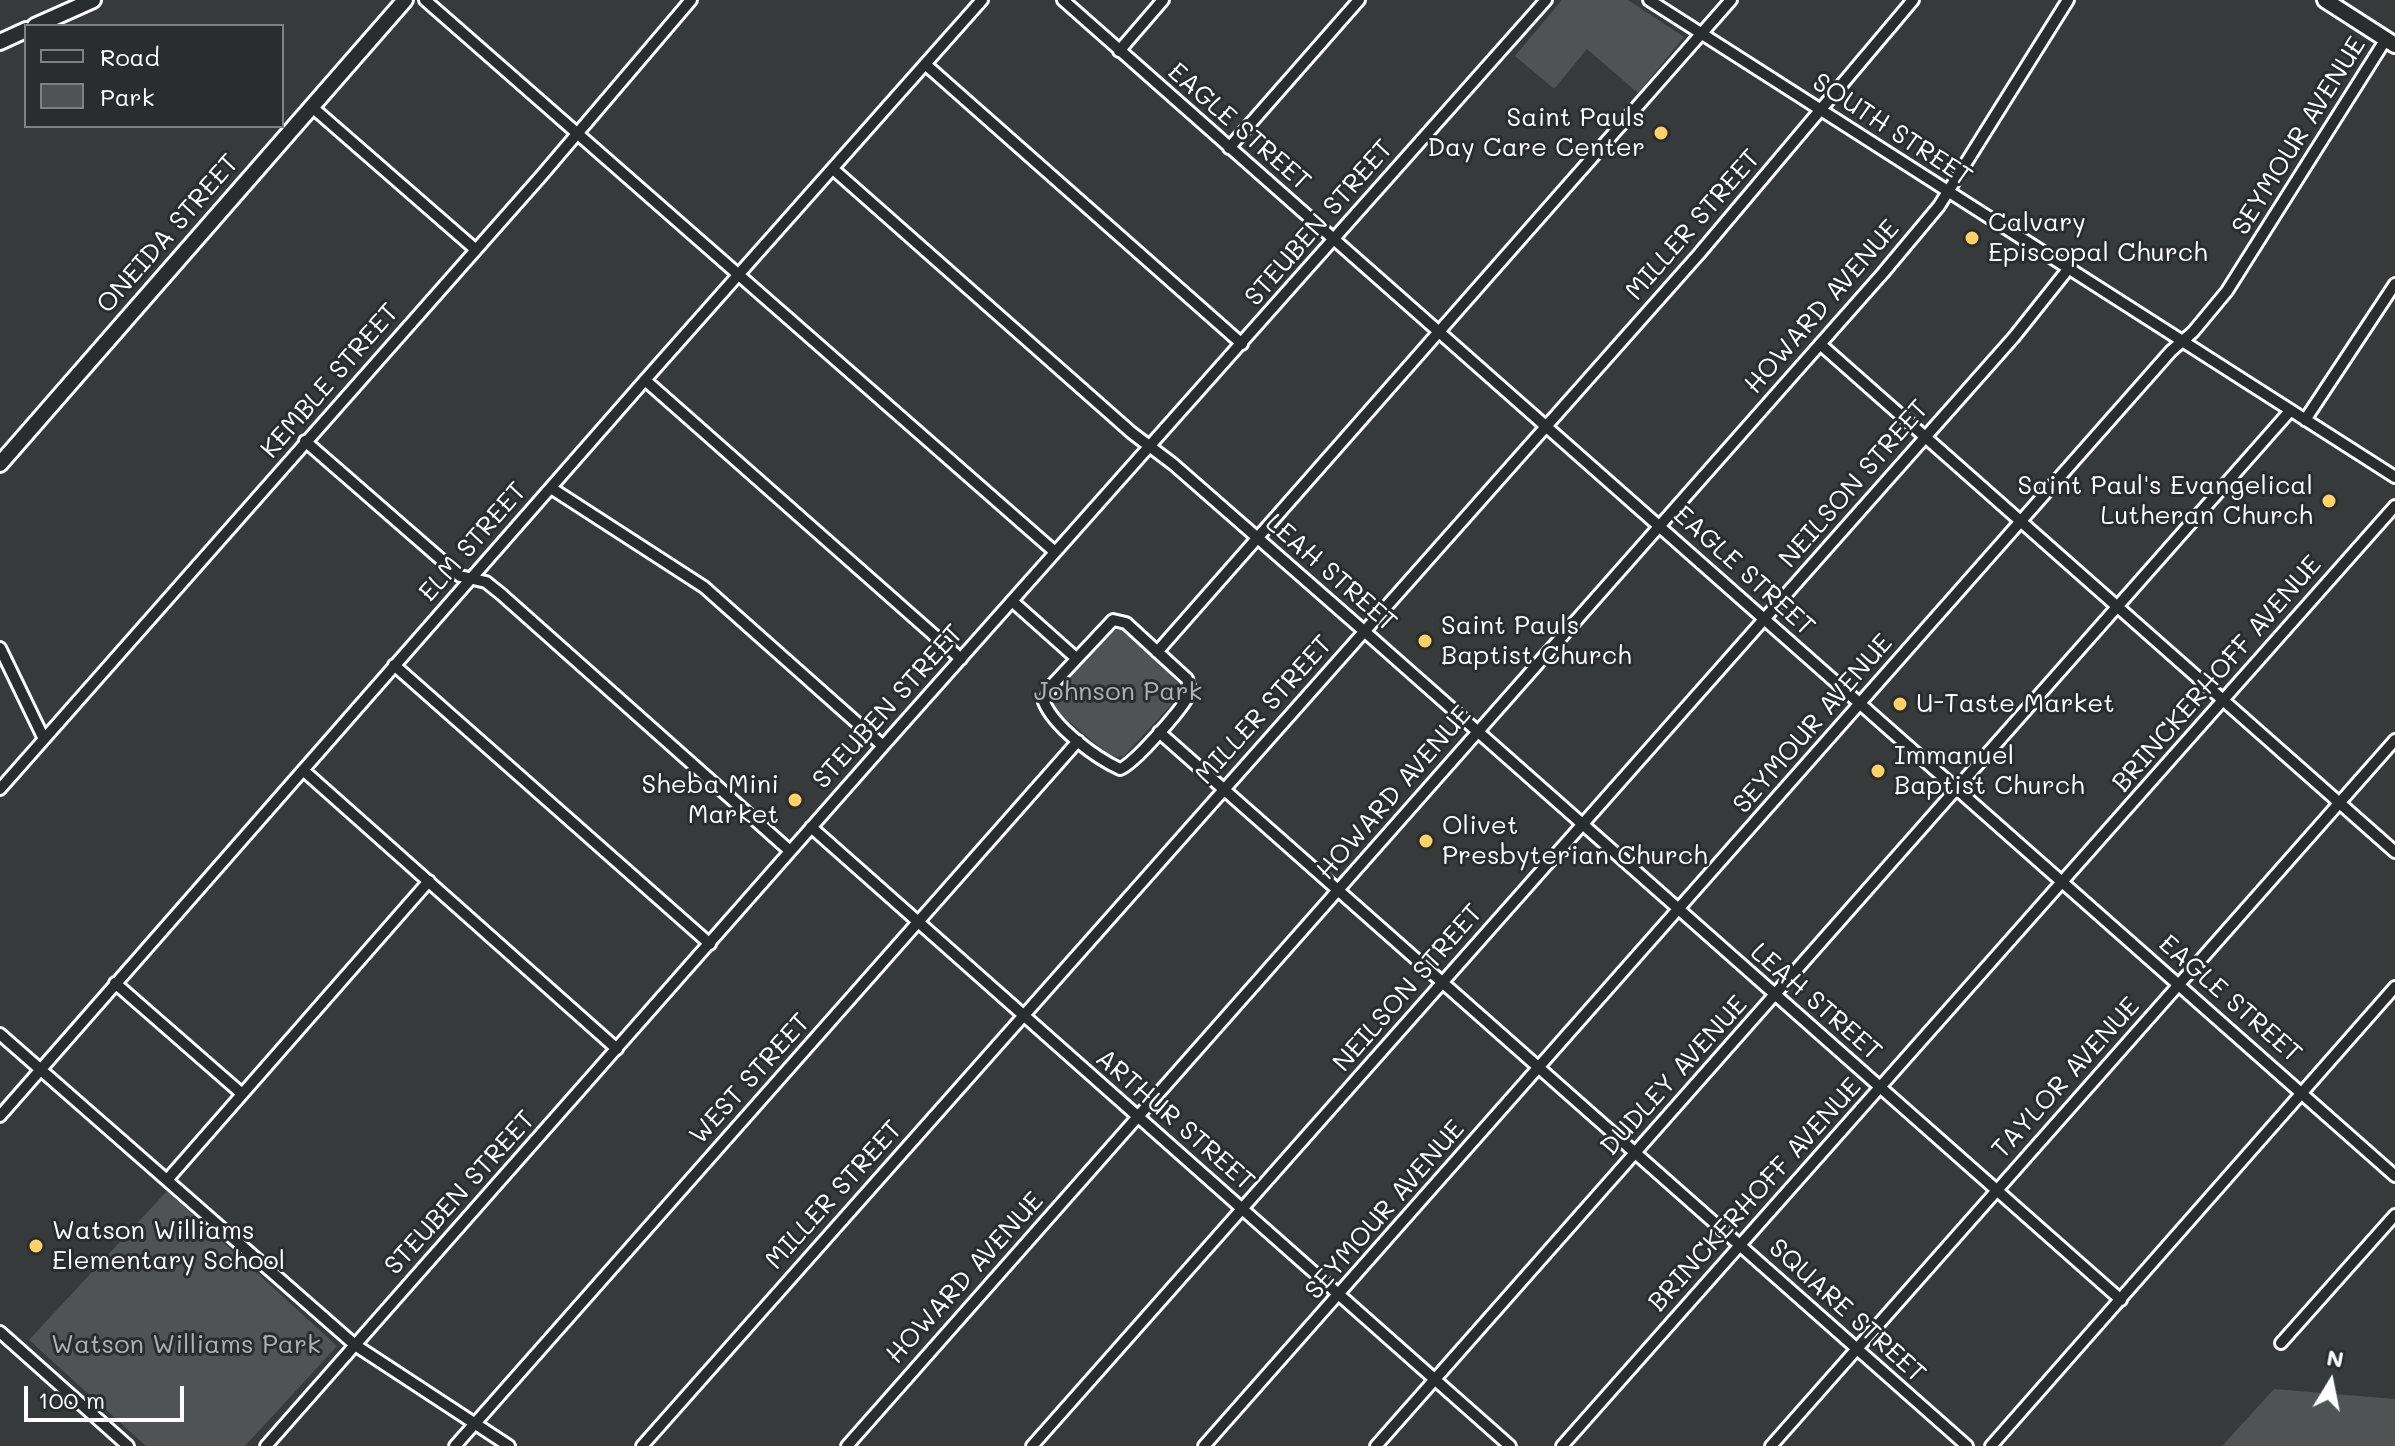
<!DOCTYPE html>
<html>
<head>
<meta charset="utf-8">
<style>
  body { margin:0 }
  #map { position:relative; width:2395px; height:1446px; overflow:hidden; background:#373a3b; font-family:Mali,sans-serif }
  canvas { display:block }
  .legend { position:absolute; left:24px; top:24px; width:260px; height:104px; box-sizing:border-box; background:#2a2d2e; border:2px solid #7f8182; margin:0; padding:10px 14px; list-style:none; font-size:24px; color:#fff }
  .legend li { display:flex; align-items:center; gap:16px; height:40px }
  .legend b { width:40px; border:2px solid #7f8182 }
  .north { position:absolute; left:2291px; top:1342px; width:80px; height:80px; -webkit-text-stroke:6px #2a2d2e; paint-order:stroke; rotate:10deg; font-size:22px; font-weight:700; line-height:32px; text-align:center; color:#fff }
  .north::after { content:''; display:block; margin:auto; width:28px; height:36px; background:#fff; clip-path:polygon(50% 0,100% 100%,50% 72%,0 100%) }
  .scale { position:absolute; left:24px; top:1386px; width:160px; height:36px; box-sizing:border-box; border:4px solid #fff; border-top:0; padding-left:10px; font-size:24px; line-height:28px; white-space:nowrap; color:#fff; -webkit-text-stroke:6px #2a2d2e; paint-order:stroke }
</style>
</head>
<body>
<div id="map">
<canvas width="2395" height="1446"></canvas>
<ul class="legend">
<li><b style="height:10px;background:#2a2d2e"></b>Road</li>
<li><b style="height:22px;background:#505354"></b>Park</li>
</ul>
<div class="north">N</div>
<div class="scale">100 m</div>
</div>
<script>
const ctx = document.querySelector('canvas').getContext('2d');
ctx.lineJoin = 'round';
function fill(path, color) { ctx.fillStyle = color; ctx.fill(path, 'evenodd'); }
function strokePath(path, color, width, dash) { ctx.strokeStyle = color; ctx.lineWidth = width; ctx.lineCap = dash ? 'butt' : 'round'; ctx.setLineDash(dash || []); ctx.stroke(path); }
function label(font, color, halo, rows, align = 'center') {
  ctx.font = font + ' Mali,sans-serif'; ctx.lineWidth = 6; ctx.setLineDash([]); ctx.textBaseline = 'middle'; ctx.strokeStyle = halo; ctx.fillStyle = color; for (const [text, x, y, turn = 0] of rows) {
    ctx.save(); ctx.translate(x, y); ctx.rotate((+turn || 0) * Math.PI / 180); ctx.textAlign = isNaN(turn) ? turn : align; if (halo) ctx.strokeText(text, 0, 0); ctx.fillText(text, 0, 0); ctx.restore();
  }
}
fill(new Path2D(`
  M1562,0h66l56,37 -46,56 -51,-44 -32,39h-2l-38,-32z
  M1113,630h12l54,54 -8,21 -47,51 -7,1 -9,-3 -54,-45 2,-22z
  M167,1191l170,155 -92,100h-99l-117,-106z
  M2274,1389l121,10v47h-173z`), '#505354');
const street = new Path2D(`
  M425,0l630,552
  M1063,0l1332,1176
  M1649,0l746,477
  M1119,51l44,-51
  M925,64l317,280
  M312,107l163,142
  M1229,148l130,-148
  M833,169l299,264 41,31 191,167 757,669
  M1820,344l575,508
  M645,380l316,279
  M2305,420l90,-136
  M305,441l155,135 26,6 15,12 289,257
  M551,488l153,99 179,159
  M1012,601l64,57
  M1113,620l13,3 61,56c2,7 4,12 0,19 -8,14 -53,66 -67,71 -24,-11 -66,-42 -76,-67l9,-18z
  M0,648l44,91
  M1157,652l574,-652
  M394,665l316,279
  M1159,732l808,714
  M303,770l314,279
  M0,789l542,-614 149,-175
  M811,827l699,619
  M115,983l126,110
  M0,1034l355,311 154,101
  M0,1116l645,-736 337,-380
  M167,1180l262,-299
  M0,1332l128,114
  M2281,1343l114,-128
  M266,1446l617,-700 663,-746
  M455,1446l623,-705
  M642,1446l1057,-1192 214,-254
  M847,1446l1036,-1173 56,-67 129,-206
  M1032,1446l982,-1109 55,-69
  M1204,1446l967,-1095 22,-19 34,-41 159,-252
  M1376,1446l914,-1035
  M1562,1446l833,-940
  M1771,1446l624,-706
  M1991,1446l404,-459`);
const secondary = new Path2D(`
  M2325,0l70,45
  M35,26l58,-26
  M0,42l26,-12
  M0,464l405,-464`);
strokePath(street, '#fff', 16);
strokePath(secondary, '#fff', 20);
strokePath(street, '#2a2d2e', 10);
strokePath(secondary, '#2a2d2e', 14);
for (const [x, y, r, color] of [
  [1661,133,8,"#ffd166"],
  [1972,238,8,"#ffd166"],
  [2329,501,8,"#ffd166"],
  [1425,641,8,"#ffd166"],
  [1900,704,8,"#ffd166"],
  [1878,771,8,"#ffd166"],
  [795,800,8,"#ffd166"],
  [1426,841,8,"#ffd166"],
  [36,1246,8,"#ffd166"]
]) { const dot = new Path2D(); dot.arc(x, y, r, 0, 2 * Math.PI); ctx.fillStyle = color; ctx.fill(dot); strokePath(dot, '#2a2d2e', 3); }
label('26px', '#fff', '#2a2d2e', [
  ["Saint Pauls",1645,118,"right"],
  ["Day Care Center",1645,148,"right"],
  ["Calvary",1988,223],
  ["Episcopal Church",1988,253],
  ["Saint Paul's Evangelical",2313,486,"right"],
  ["Lutheran Church",2313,516,"right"],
  ["Saint Pauls",1441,626],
  ["Baptist Church",1441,656],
  ["U-Taste Market",1916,704],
  ["Immanuel",1894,756],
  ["Baptist Church",1894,786],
  ["Sheba Mini",779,785,"right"],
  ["Market",779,815,"right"],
  ["Olivet",1442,826],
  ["Presbyterian Church",1442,856],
  ["Watson Williams",52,1231],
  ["Elementary School",52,1261]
], 'left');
label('26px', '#fff', '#2a2d2e', [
  ["EAGLE STREET",1239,127,41],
  ["SOUTH STREET",1892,130,33],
  ["SEYMOUR AVENUE",2299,136,-58],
  ["STEUBEN STREET",1319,223,-49],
  ["MILLER STREET",1693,225,-49],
  ["ONEIDA STREET",168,234,-49],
  ["HOWARD AVENUE",1822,307,-49],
  ["KEMBLE STREET",330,381,-49],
  ["NEILSON STREET",1854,484,-49],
  ["ELM STREET",473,542,-49],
  ["EAGLE STREET",1744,571,42],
  ["LEAH STREET",1331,573,41],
  ["BRINCKERHOFF AVENUE",2217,674,-49],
  ["STEUBEN STREET",888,707,-48],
  ["MILLER STREET",1264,710,-48],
  ["SEYMOUR AVENUE",1813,724,-49],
  ["HOWARD AVENUE",1394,793,-49],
  ["NEILSON STREET",1408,988,-49],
  ["EAGLE STREET",2230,999,41],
  ["LEAH STREET",1816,1002,41],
  ["DUDLEY AVENUE",1674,1076,-48],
  ["TAYLOR AVENUE",2066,1078,-48],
  ["WEST STREET",750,1079,-48],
  ["ARTHUR STREET",1175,1120,41],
  ["STEUBEN STREET",460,1193,-48],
  ["MILLER STREET",834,1195,-48],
  ["BRINCKERHOFF AVENUE",1755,1195,-48],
  ["SEYMOUR AVENUE",1385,1210,-49],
  ["HOWARD AVENUE",965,1278,-48],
  ["SQUARE STREET",1847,1311,42]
]);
label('26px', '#b0b2b2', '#2a2d2e', [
  ["Johnson Park",1118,692],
  ["Watson Williams Park",186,1345]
]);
</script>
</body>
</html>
